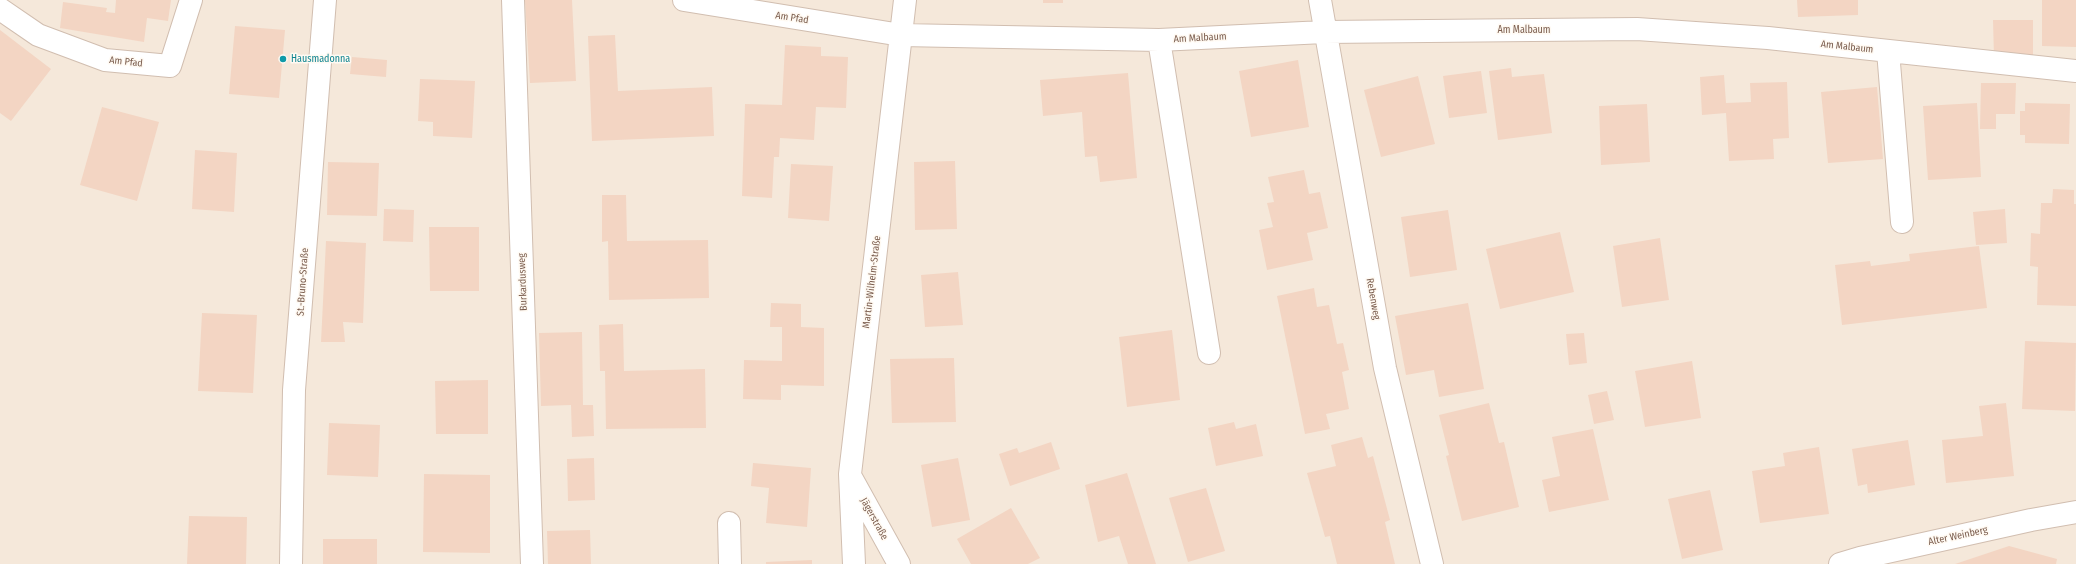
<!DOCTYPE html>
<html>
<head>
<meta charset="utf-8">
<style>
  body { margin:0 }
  canvas { display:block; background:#fdf6ec }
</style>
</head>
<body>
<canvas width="2076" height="564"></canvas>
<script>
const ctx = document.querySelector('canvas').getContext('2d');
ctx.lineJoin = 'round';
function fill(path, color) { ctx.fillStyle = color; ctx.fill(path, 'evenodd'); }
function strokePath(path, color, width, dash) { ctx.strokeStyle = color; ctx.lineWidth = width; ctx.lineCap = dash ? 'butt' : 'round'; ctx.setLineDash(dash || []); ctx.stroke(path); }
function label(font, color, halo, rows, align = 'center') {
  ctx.font = font + ' "Fira Sans Condensed",sans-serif'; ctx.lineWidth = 3; ctx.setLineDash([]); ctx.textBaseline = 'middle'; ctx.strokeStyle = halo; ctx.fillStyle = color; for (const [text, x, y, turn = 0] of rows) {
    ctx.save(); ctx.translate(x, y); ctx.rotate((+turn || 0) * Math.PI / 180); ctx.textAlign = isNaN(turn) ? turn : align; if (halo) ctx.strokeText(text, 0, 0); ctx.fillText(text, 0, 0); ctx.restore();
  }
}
fill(new Path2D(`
  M0,0h2076v564h-2076z`), '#f5e8da');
fill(new Path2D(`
  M116,0h55l-3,21 -21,-3 -3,24 -84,-14 3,-26 44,6 -1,4 9,1z
  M525,0h47l4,81 -46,2z
  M1043,0h20v3h-20z
  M1797,0h61v15l-60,2z
  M2042,0h34v47l-34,-1z
  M1993,20h40v36l-39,1z
  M235,26l50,4 -6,68 -50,-4z
  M0,30l51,39 -40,52 -11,-8z
  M615,35l3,56 94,-4 2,49 -122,5 -4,-105z
  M785,45l36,2v9l27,1 -2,51 -30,-1 -2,33 -34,-2 -1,19h-5l-2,41 -30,-2 3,-92 37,1z
  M352,57l35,3 -1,17 -36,-3z
  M1298,60l11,67 -58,10 -12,-66z
  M1511,68l1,9 32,-3 8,59 -54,7 -9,-69z
  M1481,71l6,42 -38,5 -6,-42z
  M1128,73l9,105 -37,4 -3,-26 -12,1 -3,-45 -39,4 -3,-36z
  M1724,75l2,28 25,-1 -1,-19 37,-1 2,56 -16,1 1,20 -45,2 -3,-48 -24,2 -2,-38z
  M1418,76l17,68 -54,13 -17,-67z
  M420,79l55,2 -3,57 -39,-2v-14l-15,-1z
  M1981,83h35l-1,31h-19v15h-16z
  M1877,87l6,72 -55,4 -7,-71z
  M1977,103l4,74 -53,3 -5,-74z
  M2025,103l45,1 -1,40 -44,-1v-8h-5v-24h5z
  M1647,104l3,58 -49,3 -2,-59z
  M102,107l57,15 -22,79 -57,-16z
  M195,150l42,3 -3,59 -42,-3z
  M955,161l2,68 -42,1 -1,-68z
  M328,162l51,1 -2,53 -50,-1z
  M791,164l42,2 -4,55 -41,-3z
  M1304,170l5,24 11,-2 8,36 -21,5 6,27 -46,10 -8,-40 14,-3 -6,-24 7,-1 -6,-25z
  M2053,189l21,1v14h2v102l-39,-1 1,-38 -8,-1 1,-33 9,1 1,-31h11z
  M602,195h24l1,46 81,-1 1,58 -100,2 -1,-59 -6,1z
  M384,209l30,1 -1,32 -30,-1z
  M2005,209l2,34 -31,2 -3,-33z
  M1448,210l9,60 -47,7 -9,-60z
  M429,227h50v64h-49z
  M1560,232l14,60 -74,17 -14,-60z
  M1660,238l9,62 -47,7 -9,-61z
  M326,241l40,2 -3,80 -20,-1 2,20h-24z
  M1979,246l8,62 -145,17 -7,-60 35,-4 1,5 39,-5 -1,-7z
  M958,272l5,53 -38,2 -4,-52z
  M1314,288l3,19 12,-2 8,39 6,-1 6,27 -7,2 7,37 -23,5 4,15 -25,5 -28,-138z
  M771,303l30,1v23l23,1v58l-43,-1v15l-38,-1 1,-39 38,1v-34h-12z
  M1468,303l16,86 -45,8 -5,-27 -28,5 -11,-59z
  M202,313l55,2 -4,78 -55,-2z
  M623,324l1,47 81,-2 1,59 -100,1 -1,-58h-5l-1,-46z
  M1172,330l8,70 -53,7 -8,-70z
  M582,332l1,73h10l1,31 -22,1 -1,-32 -30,1 -2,-73z
  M1584,333l3,30 -18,2 -3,-31z
  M2025,341l51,2 -1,68 -53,-2z
  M954,358l2,64 -64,1 -2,-64z
  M1692,361l9,57 -56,9 -10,-56z
  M488,380v54h-52l-1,-53z
  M1607,391l7,29 -20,4 -6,-29z
  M1489,403l10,40 5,-1 15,65 -57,14 -16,-65 3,-1 -10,-40z
  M2006,403l8,73 -68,7 -4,-43 41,-4 -4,-30z
  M1234,422l2,7 20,-5 7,32 -47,10 -8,-38z
  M329,423l51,2 -2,52 -51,-2z
  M1593,429l16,71 -60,12 -7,-32 18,-4 -8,-39z
  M1362,437l6,21 5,-2 17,64 -5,2 10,42h-58l-7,-28 -5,1 -18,-64 29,-7 -5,-21z
  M1908,440l7,45 -47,8 -1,-9 -9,2 -6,-37z
  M1051,442l9,27 -50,17 -11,-32 18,-6 2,5z
  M1819,447l10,67 -69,9 -8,-52 33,-5 -2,-13z
  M594,458l1,42 -27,1 -1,-42z
  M958,458l12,62 -38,7 -11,-62z
  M753,463l58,5 -4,59 -41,-4 3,-35 -18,-2z
  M1127,473l29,91h-28l-9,-28 -21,6 -13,-57z
  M424,474l66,1v78l-67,-1z
  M1206,488l19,63 -37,11 -19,-64z
  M1710,490l13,60 -41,9 -14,-60z
  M1011,508l29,50 -12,6h-57l-14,-25z
  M189,516l58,1 -1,47h-59z
  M590,530l1,34h-43l-1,-33z
  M323,539h54v25h-54z
  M2009,546l48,13 -1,5h-101z
  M812,560v4h-46v-2z`), '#f3d5c3');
const street = new Path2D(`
  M513,0l19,564
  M684,0l217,35 258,5 165,-8 313,-3 131,9 308,33
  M1320,0l65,368 47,196
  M0,9l38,26 67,25 65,6 21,-66
  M1159,40l50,313
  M1888,51l14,171
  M852,479l47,85
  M729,523l1,41
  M291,564l3,-174 31,-390
  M854,564l-4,-90 55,-474
  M1840,564l20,-6 171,-38 45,-8`);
strokePath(street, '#d1beb0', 24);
strokePath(street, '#fff', 22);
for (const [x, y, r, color] of [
  [283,59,4,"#0f9aa8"]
]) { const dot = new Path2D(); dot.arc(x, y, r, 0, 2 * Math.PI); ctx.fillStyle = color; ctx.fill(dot); strokePath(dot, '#fffaf3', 1.5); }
label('10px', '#7a5c4d', '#fffaf3', [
  ["Am Pfad",792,18,9],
  ["Am Malbaum",1524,30],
  ["Am Malbaum",1200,38,-3],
  ["Am Malbaum",1847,47,6],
  ["Am Pfad",126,62,6],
  ["St.-Bruno-Straße",303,282,-86],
  ["Burkardusweg",523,282,-92],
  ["Martin-Wilhelm-Straße",872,282,-83],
  ["Rebenweg",1373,299,80],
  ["Jägerstraße",874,519,61],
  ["Alter Weinberg",1958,536,-12]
]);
label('10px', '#0d838f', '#fffaf3', [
  ["Hausmadonna",291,59]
], 'left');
</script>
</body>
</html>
